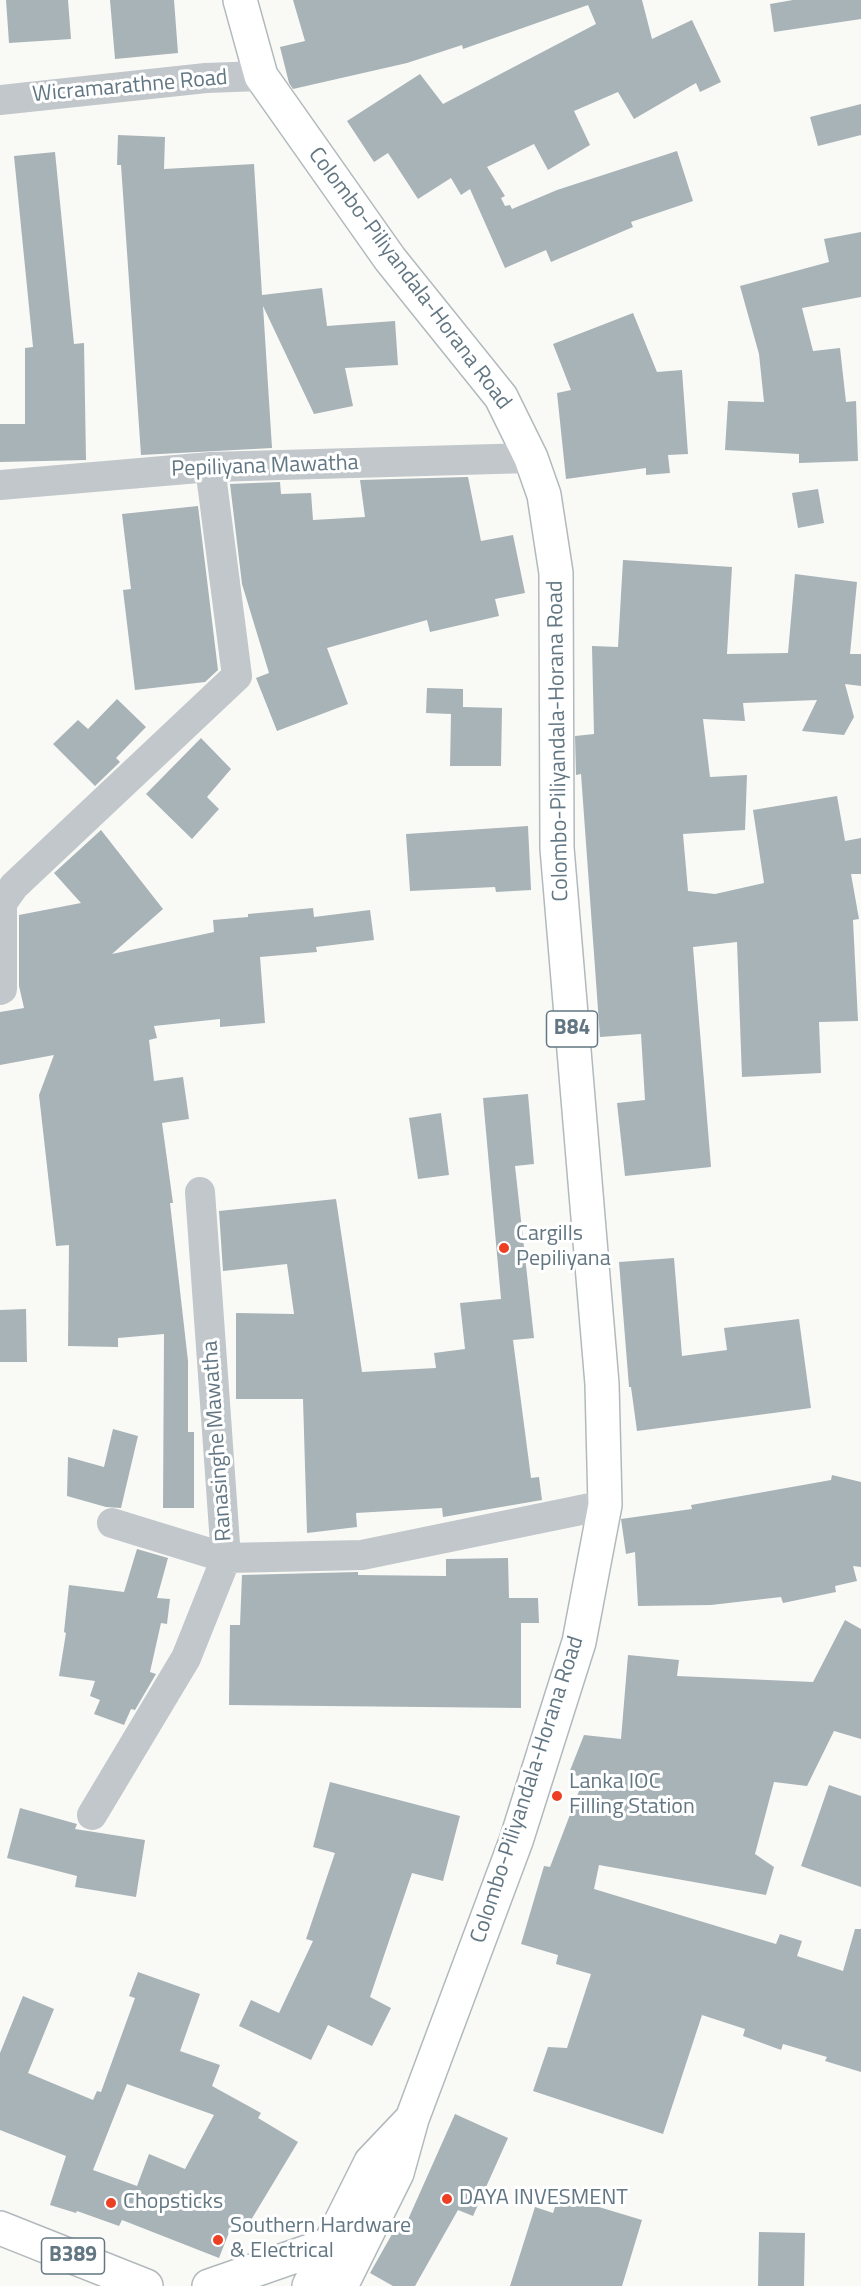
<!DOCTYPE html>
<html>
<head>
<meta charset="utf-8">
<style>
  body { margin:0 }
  canvas { display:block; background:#f9f9f6 }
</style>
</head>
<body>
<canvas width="861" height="2286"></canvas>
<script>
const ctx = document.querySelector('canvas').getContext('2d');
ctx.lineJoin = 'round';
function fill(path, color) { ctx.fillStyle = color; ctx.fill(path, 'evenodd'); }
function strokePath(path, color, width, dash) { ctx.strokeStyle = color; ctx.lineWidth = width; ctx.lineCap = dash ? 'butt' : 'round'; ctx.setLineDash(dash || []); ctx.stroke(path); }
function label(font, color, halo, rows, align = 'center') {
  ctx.font = font + ' "Titillium Web",sans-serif'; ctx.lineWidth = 6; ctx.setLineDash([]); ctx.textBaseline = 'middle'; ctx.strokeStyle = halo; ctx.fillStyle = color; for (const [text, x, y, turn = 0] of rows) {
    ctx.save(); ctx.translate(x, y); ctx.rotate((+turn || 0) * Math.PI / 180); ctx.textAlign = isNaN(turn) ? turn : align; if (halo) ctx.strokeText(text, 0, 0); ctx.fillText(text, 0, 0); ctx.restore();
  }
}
fill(new Path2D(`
  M6,0h62l3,39 -62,4z
  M110,0h64l4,53 -63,6z
  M293,0h349l10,39 40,-19 29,62 -21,10 -4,-9 -62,36 -16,-27 -44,19 16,34 -42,25 -14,-26 -47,23 18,29 -4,2 4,8 5,-1 2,4 45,-19 120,-39 16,50 -62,21 2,5 -82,35 -5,-12 -41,18 -35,-79 -9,6 -10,-17 -33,21 -30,-46 -14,9 -27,-41 73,-47 23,30 153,-80 -8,-19 -125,44 -1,-4 -55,18 -114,26 -4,-6 -9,-36 25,-6z
  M793,0h68v19l-87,13 -4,-28z
  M861,104v31l-43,11 -8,-29z
  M118,135l47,2 -1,32 90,-5 8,131 60,-7 5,38 68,-5 3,44 -53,3 8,38 -39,8 -51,-108 9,142 -131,7 -20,-290h-4z
  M55,152l19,192 10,-1 2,117 -86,2v-38h25v-76l8,-1 -19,-191z
  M861,232v65l-59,11 11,43 27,-3 6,54 10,-1 2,60 -59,2v-9l-74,-4 3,-49 36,1 -5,-48 -19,-68 89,-24 -5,-23z
  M633,313l24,59 25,-2 6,84 -20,1 2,18 -24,2v-7l-80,11 -9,-86 14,-3 -18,-46z
  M468,477l13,64 32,-6 12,58 -30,6 4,17 -69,16 -3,-12 -100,28 21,56 -71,27 -21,-53 13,-5 -27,-89 -12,-100 50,-2 1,12 30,-1 2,27 52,-3 -5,-37z
  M818,489l6,34 -26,5 -6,-35z
  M198,506l20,164 -13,12 -70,8 -12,-100 8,-1 -9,-75z
  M623,560l109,7 -5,87 61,-1 7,-79 62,8 -7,72h11v32l-16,-2 9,33 -10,18 -42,-4 15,-31 -74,3 2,18 -42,-2 7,58 37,-2 -2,55 -62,4 5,57 27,3 49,-11 -11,-73 84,-14 8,45 16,-3v36h-10l8,45 -6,1 5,101 -39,1 2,51 -79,4 -5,-135 -44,5 18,220 -86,9 -8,-73 28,-3 -4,-66 -41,3 -19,-263 -5,1 -1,-39 19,-2 -2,-88 26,1z
  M427,688l36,1v18l39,1 -1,58h-51l1,-52 -25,-1z
  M117,699l29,28 -30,31 4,4 -25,24 -42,-42 25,-24 10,9z
  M201,738l30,31 -24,28 12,12 -27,30 -46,-45z
  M528,826l3,64 -35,2 -1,-5 -85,4 -4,-57z
  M101,830l62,79 -51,45 102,-22 -1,-12 35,-3v-3l65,-6 1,9 56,-7 4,30 -58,7 1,5 -57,5 5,66 -45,4v-8l-66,7 3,12 -8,2 5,41 29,-4 6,42 -27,4 11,80h-3l18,158v71h6v76h-31l1,-174 -46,4v9l-50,-1 1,-101 -13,1 -17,-151 15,-40 -54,10v-53l24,-4 -5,-22v-71l62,-12 -27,-30z
  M528,1094l6,70 -19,2 19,172 -21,2 18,138 8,-1 3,23 -99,17 -1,-9 -86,5 1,14 -50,6 -4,-134h-67v-86l58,1 -7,-50 -64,7 -4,-60 117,-12 26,173 74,-4 -2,-15 31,-4 -5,-46 41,-4 -18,-201z
  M441,1113l8,62 -31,4 -9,-61z
  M674,1258l8,98 45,-6 -3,-22 75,-9 12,89 -174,23 -6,-44h-2l-10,-125z
  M26,1309l1,53h-27v-52z
  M113,1429l25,7 -17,72 -15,-1 -39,-11 1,-39 36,10z
  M832,1475l29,7v85l-8,-1 4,15 -22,5 1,6 -53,11 -2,-6 -70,8 -73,1 -3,-54 -9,2 -5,-35 71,-10 -1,-4 140,-25z
  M137,1549l31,9 -11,40 13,1 -3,25 -6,-1 -11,49 6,2 -21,36 -4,-1 -7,16 -30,-11 6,-14 -10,-4 5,-15 -36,-5 7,-43 -2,-1 5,-47 55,7z
  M508,1558l1,40h29l1,25h-18v85l-292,-3 1,-80h10l2,-50 116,-3v3l88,1v-17z
  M845,1620l16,9v110l-27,-8 -27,55 -33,-4 -19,72 19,13 -8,28 -167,-30 -5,24 182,55 4,-10 22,7 -5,15 46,15 12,-42h6v143l-36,-11 2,-4 -44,-13 -2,6 -38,-14 2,-7 -43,-14 -39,119 -130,-43 15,-44 19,1 24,-74 -35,-10 2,-9 -37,-11 23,-78 6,1 34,-89 -15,-5 15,-38 37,4 7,-84 51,5 -2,16 136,6z
  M330,1782l130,34 -17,65 -31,-8 -42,124 21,11 -19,38 -44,-21 -17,35 -72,-34 12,-26 28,13 34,-72 -7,-2 29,-86 -22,-6z
  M829,1785l32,11v91l-60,-21z
  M20,1808l57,16 -2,5 70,11 -9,57 -61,-10 2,-11 -70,-18z
  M138,1972l62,22 -20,57 40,14 -8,21 49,27 -3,5 40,24 -50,83 -13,-8 -16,41 -97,-38 -3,6 -42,-15 -1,2 -26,-8 16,-49 -66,-26v-77l23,-57 31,13 -26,64 65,27 4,-9 4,1 34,-94 -6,-2zM127,2084l87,31 -29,54 -36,-15 -12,32 -44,-16z
  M455,2114l53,24 -35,78 -15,-6 -43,76h-22l-23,-13 30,-53 6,4z
  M559,2195l83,25 -20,66h-112l25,-79 18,6z
  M759,2232l46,1 -1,53h-46z`), '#a8b3b8');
const major = new Path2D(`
  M240,0l21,76 129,183 111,138 30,61 13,37 12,78 1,275 45,536 3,121 -26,137 -63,199 -104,278 -15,54 -56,113
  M0,2228l146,58
  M209,2286l121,-42
  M309,2286l62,-124 38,-40`);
strokePath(major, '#b2b9bd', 36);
strokePath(new Path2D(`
  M0,100l206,-22 55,-2
  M0,485l210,-18 321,-9
  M0,990l2,-1v-86l12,-17 223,-210 -27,-209
  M200,1192l26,366 136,-3 243,-50
  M92,1815l94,-157 40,-100 -114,-35`), '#c1c7ca', 30);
strokePath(major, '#fff', 33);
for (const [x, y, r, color] of [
  [504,1248,6,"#ec3f23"],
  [557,1796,6,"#ec3f23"],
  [447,2199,6,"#ec3f23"],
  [111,2203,6,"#ec3f23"],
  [218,2240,6,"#ec3f23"]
]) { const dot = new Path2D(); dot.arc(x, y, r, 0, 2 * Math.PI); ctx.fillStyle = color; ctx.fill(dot); strokePath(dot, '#fff', 2); }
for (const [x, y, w] of [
  [572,1029,51],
  [73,2256,63]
]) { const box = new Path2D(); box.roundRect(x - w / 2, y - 18, w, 36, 4.5); ctx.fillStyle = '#fff'; ctx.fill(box); strokePath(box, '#627783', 1.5); }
label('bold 21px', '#627783', null, [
  ["B84",572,1029],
  ["B389",73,2256]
]);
label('22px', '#627783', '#fff', [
  ["Wicramarathne Road",130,87,-5],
  ["Colombo-Piliyandala-Horana Road",409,279,53],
  ["Pepiliyana Mawatha",265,467,-2],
  ["Colombo-Piliyandala-Horana Road",559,741,-91],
  ["Ranasinghe Mawatha",218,1441,-94],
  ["Colombo-Piliyandala-Horana Road",528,1790,-72]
]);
label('22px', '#627783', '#fff', [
  ["Cargills",516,1235],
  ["Pepiliyana",516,1260],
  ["Lanka IOC",569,1783],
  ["Filling Station",569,1808],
  ["DAYA INVESMENT",459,2199],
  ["Chopsticks",123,2203],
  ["Southern Hardware",230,2227],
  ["& Electrical",230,2252]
], 'left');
</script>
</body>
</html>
